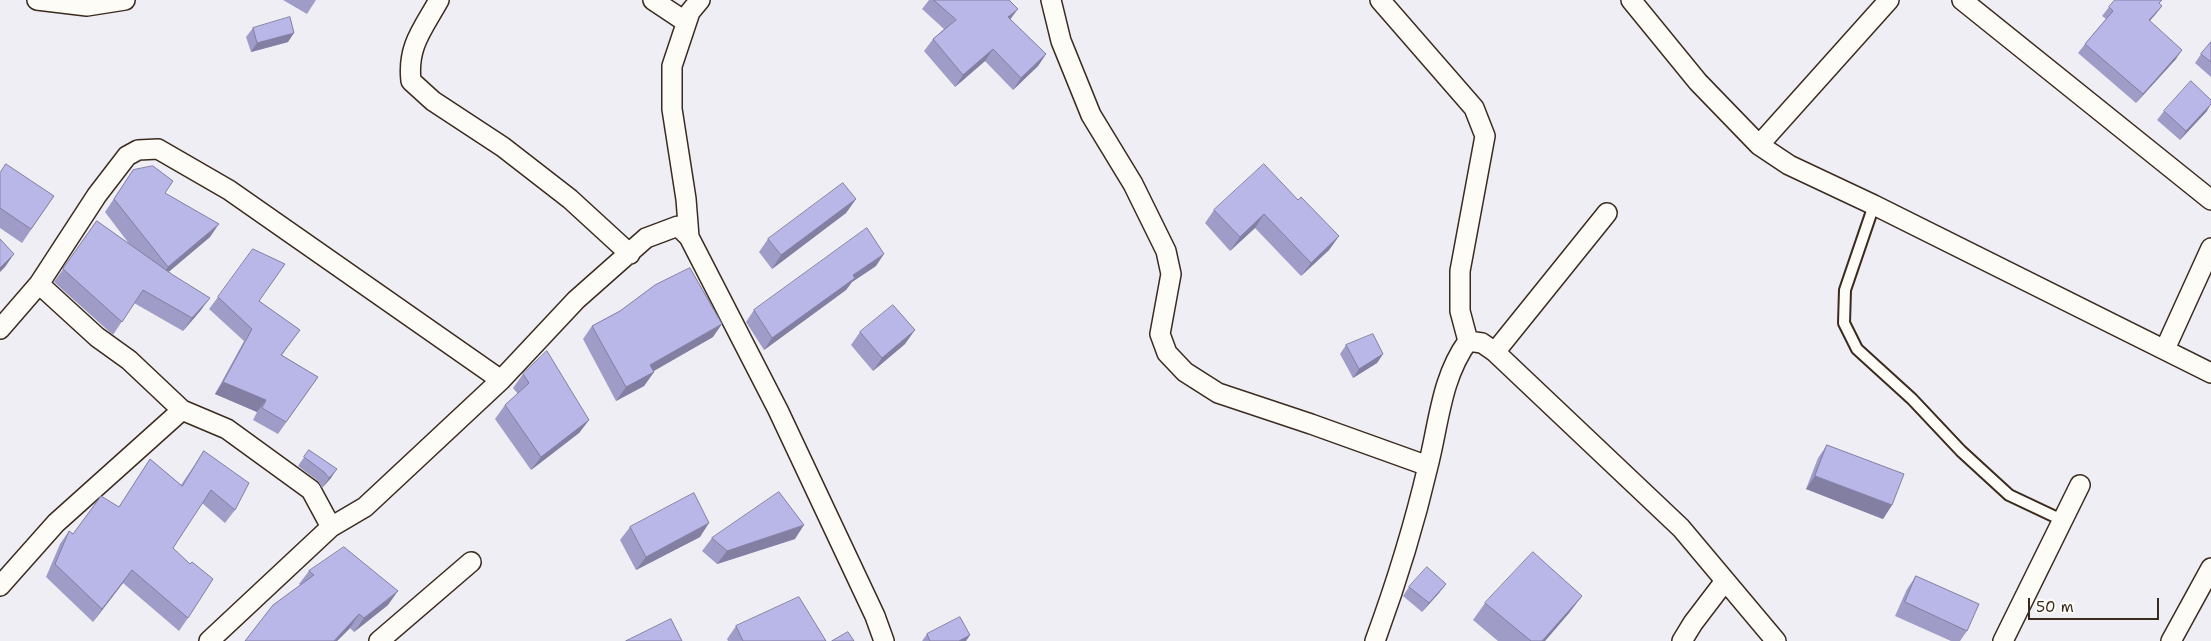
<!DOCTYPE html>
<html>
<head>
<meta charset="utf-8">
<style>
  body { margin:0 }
  #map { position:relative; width:2211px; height:641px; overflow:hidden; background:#efeef4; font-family:"Shantell Sans",sans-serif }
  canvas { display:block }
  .scale { position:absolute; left:2028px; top:598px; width:131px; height:22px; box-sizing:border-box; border:2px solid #3b2a1e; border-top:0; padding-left:6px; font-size:15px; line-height:18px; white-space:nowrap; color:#3b2a1e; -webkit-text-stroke:4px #fdfcf7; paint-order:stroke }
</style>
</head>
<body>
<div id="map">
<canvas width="2211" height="641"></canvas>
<div class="scale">50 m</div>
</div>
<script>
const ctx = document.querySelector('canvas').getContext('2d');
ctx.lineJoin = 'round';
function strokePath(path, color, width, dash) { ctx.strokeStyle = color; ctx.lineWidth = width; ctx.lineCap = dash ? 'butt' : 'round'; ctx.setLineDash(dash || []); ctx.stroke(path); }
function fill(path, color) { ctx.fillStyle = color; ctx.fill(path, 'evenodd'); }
const lane = new Path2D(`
  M1874,205l-29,85 -1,33 13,26 55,50 49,52 48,44 55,26`);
const street = new Path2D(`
  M37,0l50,6 38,-6
  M439,0c-16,29 -32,46 -28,81l22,20 70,46 67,52 60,55
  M653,0l33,22
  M1051,0l10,41 30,74 42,69 33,67 5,23 -11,60 7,19 18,19 33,21 93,31 117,42
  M1380,0l94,108 11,28 -25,135v40l8,30
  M1631,0l67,82 61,63 30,20 85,40 337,168
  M1962,0l249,200
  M1759,145l130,-145
  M689,237l-3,-38 -14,-90v-43l18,-54 10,-12
  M39,284l58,53 32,23 53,50 45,19 84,61 20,37
  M0,329l39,-45 58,-89 30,-39 11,-6 20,-1 71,41 272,190
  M2165,349l46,-101
  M1495,352l112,-139
  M0,586l56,-63 126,-113
  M209,641l122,-114 34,-20 136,-127 75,-80 70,-62 32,-12 11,11 89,173 97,206 9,25
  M379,641l92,-79
  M1375,641c21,-57 39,-115 53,-175 11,-43 13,-88 40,-125l14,2 13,9 186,176 95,113
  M1682,641l11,-18 32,-42
  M2003,641l77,-156
  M2171,641l40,-73`);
strokePath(lane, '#3b2a1e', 14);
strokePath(street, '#3b2a1e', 22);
strokePath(lane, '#fdfcf7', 10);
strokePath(street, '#fdfcf7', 19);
fill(new Path2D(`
  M283,0h33l-9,14z
  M929,0h80l1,19 36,35 -8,12 -25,24 -28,-29 -30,26 -31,-36 9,-12 11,-10 -22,-20z
  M2159,4l3,2 -12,15 26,38 -40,44 -58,-50 7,-9 21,-25 -4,-3 7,-9z
  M253,28l35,14 -37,10 -5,-15z
  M2211,42v35l-16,-14 6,-9z
  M2164,111h43l-27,29 -23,-20z
  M133,170l32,23 45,44 -42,35 33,38 -18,21 -49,-28 -21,32 -59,-53 43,-61 33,24 -25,-33z
  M0,173l54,23 -32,47 -22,-15z
  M856,199l-10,14 -74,56 -13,-17 9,-13z
  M1298,200l41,36 -10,14 -28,26 -46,-48 -25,23 -25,-28 9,-13z
  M876,266l-24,16 -6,8 -82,60 -18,-28 8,-12z
  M218,297l41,4 41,29 -18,25 36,22 -40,57 -25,-14 4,-8 -42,-18 29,-53 -35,-32z
  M620,311l93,26 -60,34 1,1 -10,14 -28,15 -33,-62 9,-13z
  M860,332l45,12 -32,27 -22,-26z
  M1346,345l37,9 -6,9 -24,15 -13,-24z
  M523,374l66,46 -10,13 -48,37 -36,-51 10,-14 13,-11 -5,-6z
  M1827,445l65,60 -9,14 -77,-30 12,-31z
  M309,450l22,28 -9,10 -4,-7 -20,-15z
  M204,451l31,59 -10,13 -23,-20 -29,45 15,70 -9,13 -56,-48 -30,39 -47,-45 14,-33 9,-13 4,3 46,-27 31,-48 31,26z
  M630,527l70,10 -64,33 -16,-30z
  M712,538l83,1 -78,25 -15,-13z
  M309,571l79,34 -34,27 -4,-4 -13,13h-92l55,-56 -1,-1z
  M1916,576l51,55 -7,10h-9l-56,-25 12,-27z
  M1446,584l-7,9 -17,19 -19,-16 6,-9z
  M1582,596l-13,17 -24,28h-47l-25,-21 12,-17z
  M736,626l90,15h-98l-1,-2z
  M927,634l43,1 -4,6h-44z`), '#9f9dc8');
fill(new Path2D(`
  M2162,6l-7,9 -13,14 7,-9z
  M1018,9l-9,12 -1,-4z
  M294,33l-6,9 -37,10 6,-9z
  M993,49l-8,12 -30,26 8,-12z
  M2182,50l-6,9 -40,44 7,-9z
  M1046,54l-8,12 -25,24 8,-12z
  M2211,104l-4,7 -27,29 6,-9z
  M856,199l-10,14 -74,56 9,-14z
  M1264,214l-9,14 -25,23 10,-14z
  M219,224l-9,13 -52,44 10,-14z
  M1339,236l-10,14 -28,26 10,-13z
  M14,254l-9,13 -5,5v-4z
  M884,254l-8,12 -24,16 -6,8 -82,60 8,-12 81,-63z
  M210,298l-9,12 -18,21 9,-13z
  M722,324l-9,13 -73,42 10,-14z
  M915,330l-10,14 -32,27 9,-13z
  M1383,354l-6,9 -24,15 6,-9z
  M654,372l-10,14 -28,15 10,-14z
  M223,382l43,18 -9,12 -42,-18z
  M589,420l-10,13 -48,37 10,-13z
  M337,469l-6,9 -9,10 7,-10z
  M1815,476l77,29 -9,14 -77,-30z
  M709,523l-9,14 -64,33 10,-13z
  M804,525l-9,14 -78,25 10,-13z
  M132,570l-9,13 -30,39 9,-13z
  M1446,584l-7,9 -17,19 7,-9z
  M398,591l-10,14 -34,27 10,-14z
  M1582,596l-13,17 -24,28h-3z
  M359,614l-9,14 -13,13h-3z
  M970,635l-4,6h-7z`), '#827fa2');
const building = new Path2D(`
  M934,0h75l9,9 -10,8 38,37 -25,24 -28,-29 -30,26 -30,-36 23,-19z
  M2115,0h47l-3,3 3,3 -13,14 33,30 -39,44 -58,-50 28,-33 -4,-4z
  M290,17l4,16 -37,10 -4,-15z
  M2211,42v20l-10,-8z
  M2191,81l20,19v4l-25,27 -22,-20z
  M6,164l48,32 -23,33 -31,-21v-35z
  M1264,164l34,36 3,-3 38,39 -28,27 -47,-49 -24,23 -26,-27z
  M153,166l20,15 -8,12 54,31 -51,43 -54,-68 19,-29z
  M843,183l13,16 -75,56 -13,-16z
  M97,221l76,54 37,23 -18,20 -49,-28 -21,32 -59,-53z
  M867,228l17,26 -31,21 2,3 -83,60 -18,-28z
  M0,239l14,15 -14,14z
  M253,249l32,15 -26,37 41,29 -19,25 37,22 -32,45 -24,-14 4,-8 -43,-18 29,-53 -34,-32z
  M690,268l32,56 -72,41 4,7 -28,15 -34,-61 28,-15 35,-26z
  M893,305l22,25 -33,28 -22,-26z
  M1373,334l10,20 -24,15 -13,-24z
  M547,351l42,69 -48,37 -36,-52 24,-22 -6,-9z
  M1827,445l77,29 -12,31 -77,-29z
  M309,450l28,19 -8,9 -5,-6 -20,-15z
  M204,451l45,32 -14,27 -24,-20 -38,58 17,16 2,-2 21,17 -25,39 -56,-48 -30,39 -47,-45 14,-33 4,3 28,-38 18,11 31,-48 32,27z
  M779,492l25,33 -77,26 -15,-13z
  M694,493l15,30 -63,34 -16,-30z
  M344,547l54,44 -34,27 -5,-4 -25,27h-89l28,-36 41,-30 -5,-4z
  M1533,552l49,44 -40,45h-11l-46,-38z
  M1427,567l19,17 -17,19 -20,-16z
  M1916,576l63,28 -12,27 -62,-29z
  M799,597l27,44h-83l-7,-15z
  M960,617l10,18 -11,6h-29l-3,-7z
  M671,619l11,22h-56z
  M848,632l6,9h-22z`);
fill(building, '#b9b6e8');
strokePath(building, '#827fa2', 1);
</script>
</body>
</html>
